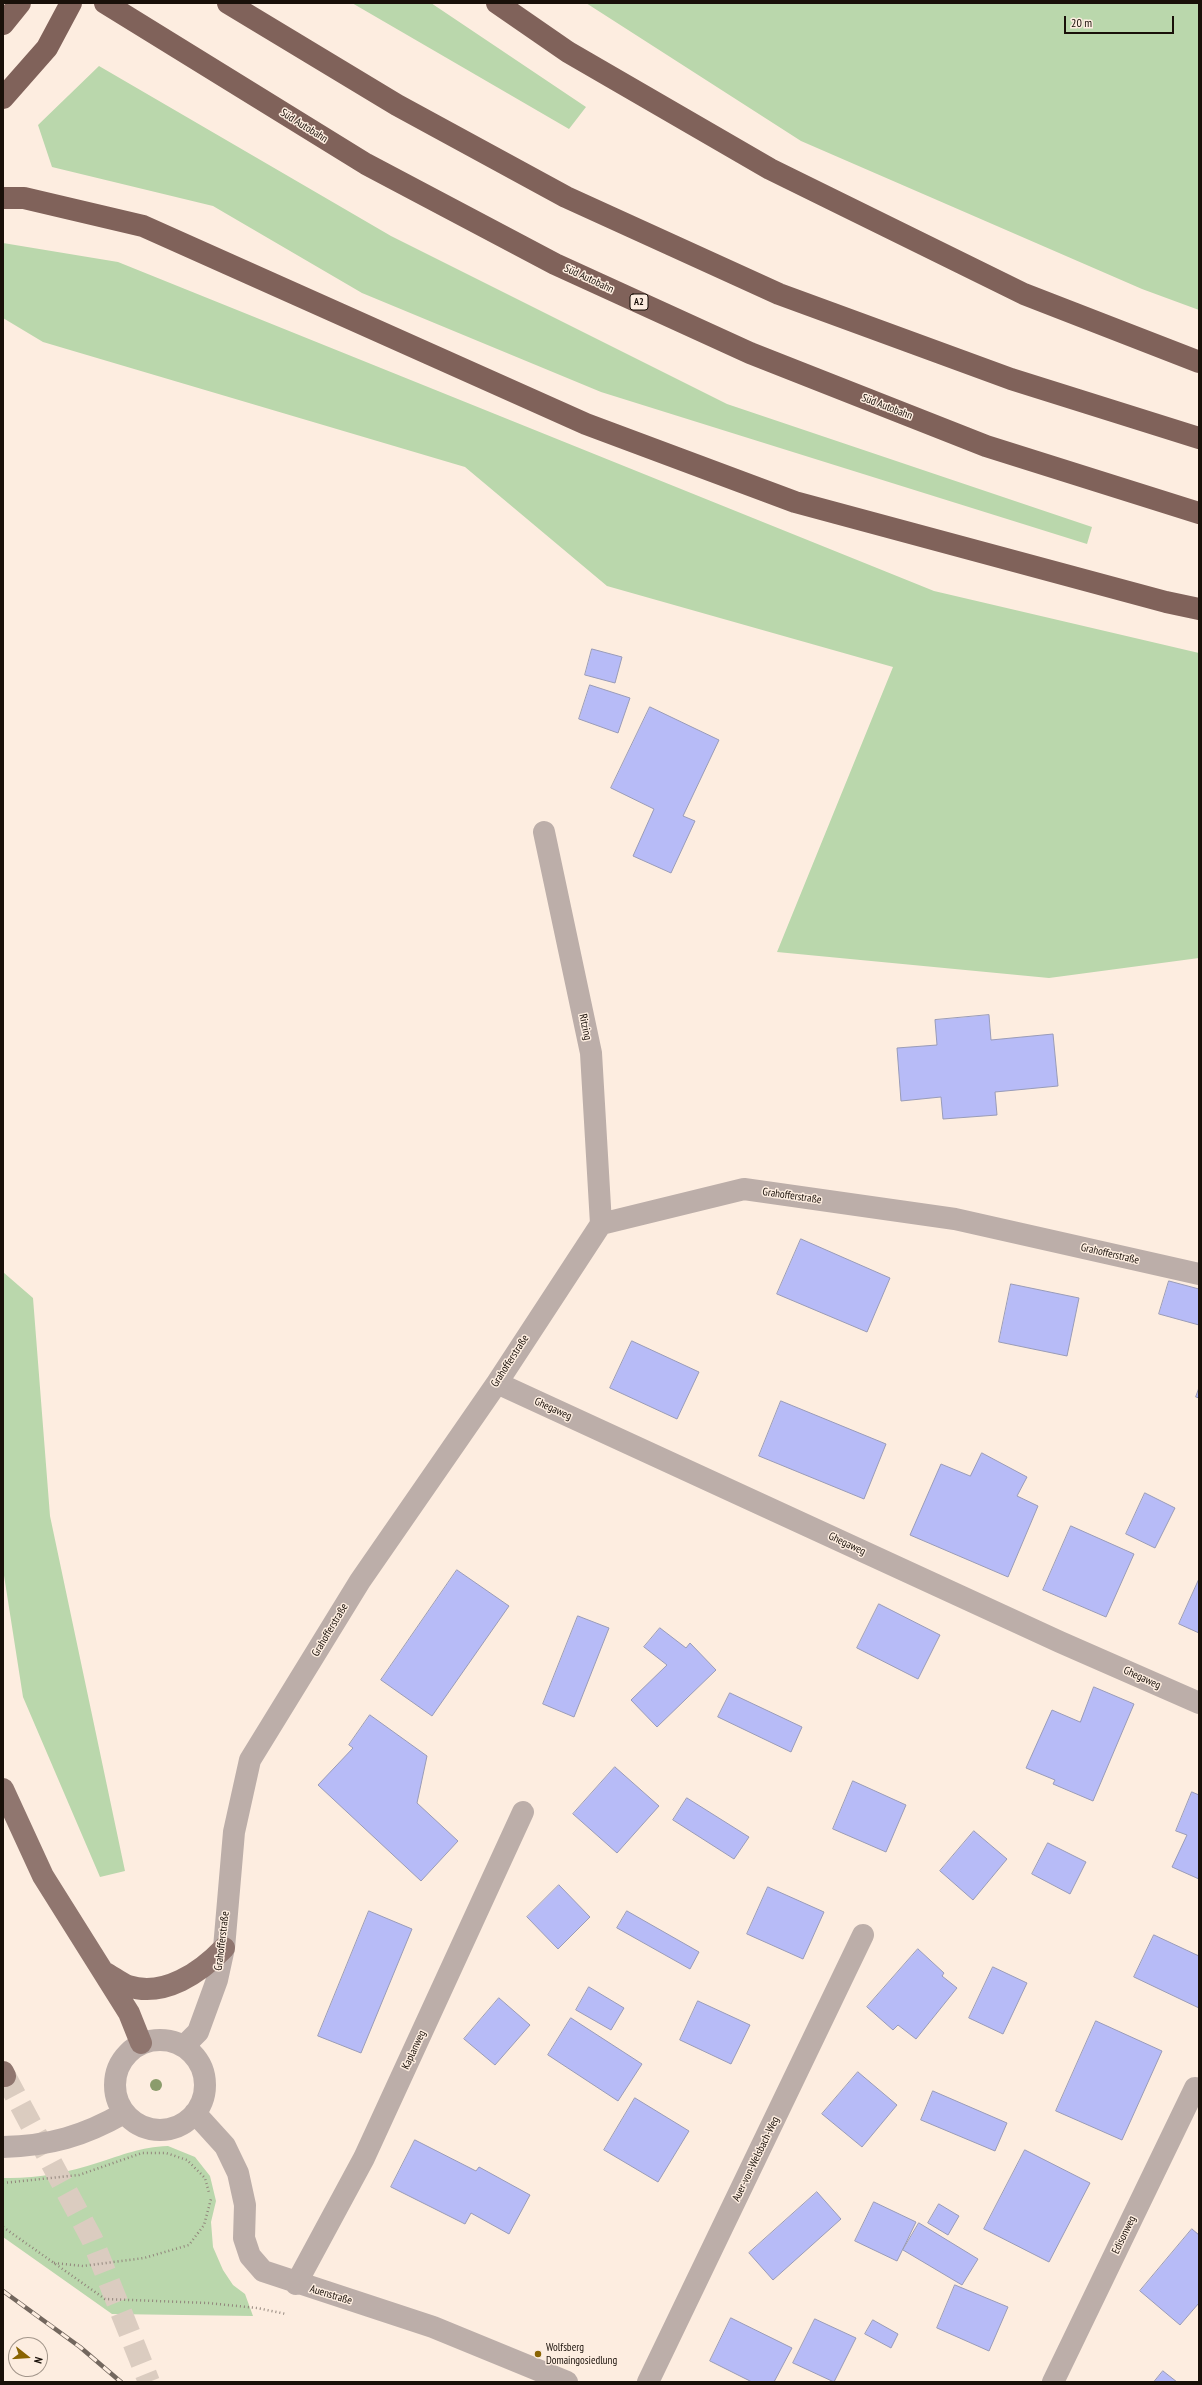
<!DOCTYPE html>
<html>
<head>
<meta charset="utf-8">
<style>
  body { margin:0 }
  #map { position:relative; width:1202px; height:2385px; overflow:hidden; background:#fdede0; font-family:"PT Sans Narrow",sans-serif }
  canvas { display:block }
  .frame { position:absolute; inset:0; border:4px solid #191009; pointer-events:none }
  .north { position:absolute; left:8px; top:2337px; width:40px; height:40px; box-sizing:border-box; background:#fdede0; border:1px solid #a2958a; border-radius:50%; rotate:107deg; font-size:11px; font-weight:700; line-height:16px; text-align:center; color:#191009 }
  .north::after { content:''; display:block; margin:auto; width:14px; height:18px; background:#8a6402; clip-path:polygon(50% 0,100% 100%,50% 72%,0 100%) }
  .scale { position:absolute; left:1064px; top:16px; width:110px; height:18px; box-sizing:border-box; border:2px solid #191009; border-top:0; padding-left:5px; font-size:12px; line-height:14px; white-space:nowrap; color:#191009; -webkit-text-stroke:3px #fdede0; paint-order:stroke }
</style>
</head>
<body>
<div id="map">
<canvas width="1202" height="2385"></canvas>
<div class="frame"></div>
<div class="north">N</div>
<div class="scale">20 m</div>
</div>
<script>
const ctx = document.querySelector('canvas').getContext('2d');
ctx.lineJoin = 'round';
function fill(path, color) { ctx.fillStyle = color; ctx.fill(path, 'evenodd'); }
function strokePath(path, color, width, dash) { ctx.strokeStyle = color; ctx.lineWidth = width; ctx.lineCap = dash ? 'butt' : 'round'; ctx.setLineDash(dash || []); ctx.stroke(path); }
function label(font, color, halo, rows, align = 'center') {
  ctx.font = font + ' "PT Sans Narrow",sans-serif'; ctx.lineWidth = 3; ctx.setLineDash([]); ctx.textBaseline = 'middle'; ctx.strokeStyle = halo; ctx.fillStyle = color; for (const [text, x, y, turn = 0] of rows) {
    ctx.save(); ctx.translate(x, y); ctx.rotate((+turn || 0) * Math.PI / 180); ctx.textAlign = isNaN(turn) ? turn : align; if (halo) ctx.strokeText(text, 0, 0); ctx.fillText(text, 0, 0); ctx.restore();
  }
}
fill(new Path2D(`
  M352,3h79l155,104 -17,22z
  M586,3h613v307l-57,-21 -341,-148z
  M99,66l292,170 336,168 365,123 -5,17 -486,-152 -239,-99 -149,-87 -161,-39 -14,-42z
  M3,243l115,19 816,329 265,62v305l-150,20 -272,-26 116,-285 -286,-81 -142,-119 -422,-125 -40,-24z
  M3,1272l30,26 17,218 75,355 -25,6 -77,-180 -20,-128z
  M168,2146l27,11 15,19 6,25 -5,21 2,25 10,23 10,15 12,9 8,22 -141,-2 -109,-77v-59c31,1 64,-5 94,-15 26,-8 43,-16 71,-17z`), '#bad7ac');
const building = new Path2D(`
  M592,649l30,8 -7,26 -30,-8z
  M590,685l40,13 -12,35 -39,-14z
  M650,707l69,33 -36,76 12,5 -24,52 -38,-17 21,-47 -43,-21z
  M989,1015l2,25 62,-6 5,52 -63,6 2,23 -54,4 -2,-22 -40,4 -4,-53 40,-3 -2,-25z
  M801,1239l89,39 -23,54 -90,-38z
  M1169,1281l30,8v36l-40,-11z
  M1011,1284l68,14 -12,58 -68,-14z
  M632,1341l67,31 -22,47 -67,-31z
  M1199,1388v10l-3,-1z
  M781,1401l105,43 -22,55 -105,-43z
  M982,1453l45,24 -10,19 21,10 -30,71 -98,-42 31,-71 29,12z
  M1145,1493l30,15 -20,40 -29,-14z
  M1071,1526l63,28 -28,63 -63,-27z
  M457,1570l52,36 -77,110 -51,-36z
  M1199,1579v54l-20,-9z
  M879,1604l61,31 -22,44 -61,-31z
  M578,1616l31,12 -35,89 -31,-13z
  M660,1628l26,20 4,-5 26,27 -59,57 -26,-27 36,-35 -23,-18z
  M1094,1687l40,17 -41,97 -40,-17 2,-4 -29,-12 26,-58 28,12z
  M730,1693l72,34 -11,25 -73,-35z
  M370,1715l57,41 -10,47 41,38 -37,40 -103,-96 35,-37 -4,-3z
  M615,1767l44,39 -42,47 -44,-39z
  M853,1781l53,24 -20,47 -53,-23z
  M1192,1792l7,3v84l-27,-12 15,-32 -11,-4z
  M687,1798l62,39 -15,22 -61,-39z
  M974,1831l33,28 -34,41 -33,-29z
  M1048,1843l38,19 -16,32 -38,-20z
  M559,1885l31,32 -32,32 -31,-32z
  M768,1887l56,25 -21,47 -56,-25z
  M369,1911l43,18 -51,124 -43,-17z
  M627,1911l72,41 -9,17 -73,-41z
  M1154,1935l45,21v52l-65,-31z
  M918,1949l26,24 -2,3 15,12 -41,51 -18,-14 -5,5 -26,-23z
  M993,1967l34,16 -24,51 -34,-16z
  M589,1987l35,21 -13,22 -35,-20z
  M499,1998l31,27 -35,40 -31,-26z
  M698,2001l52,24 -19,39 -51,-24z
  M571,2018l71,46 -24,37 -70,-46z
  M1096,2021l66,30 -40,89 -66,-29z
  M858,2072l39,33 -35,42 -40,-33z
  M933,2091l74,32 -12,28 -74,-31z
  M635,2098l54,33 -31,51 -54,-32z
  M415,2140l61,31 3,-4 51,28 -21,39 -38,-21 -6,11 -74,-37z
  M1025,2150l65,33 -41,79 -65,-33z
  M817,2192l24,27 -68,61 -24,-27z
  M874,2202l42,20 -19,39 -42,-20z
  M939,2204l20,12 -11,19 -20,-12z
  M919,2223l59,36 -16,26 -59,-35z
  M1192,2229l7,6v68l-19,22 -40,-34z
  M955,2285l53,22 -19,44 -52,-23z
  M731,2318l61,30 -18,34h-22l-42,-21z
  M815,2319l41,19 -22,44 -41,-19z
  M873,2320l25,14 -7,14 -26,-14z
  M1163,2371l14,11h-23z`);
fill(building, '#b7bbf7');
strokePath(building, '#999bb7', 1);
strokePath(new Path2D(`
  M5,2076l87,163 57,143`), '#dbccc0', 22, [22, 11]);
strokePath(new Path2D(`
  M3,2183l76,-8 63,-22h24l21,7 18,18 4,15
  M3,2227l102,72 103,4 49,5 29,6
  M54,2263l29,3 61,-8 45,-13 15,-20 7,-26`), '#91857b', 2.5, [1, 3]);
strokePath(new Path2D(`
  M544,832l47,221 10,171
  M497,1383l563,259 139,61
  M115 2085a45 45 0 1 1 90 0a45 45 0 1 1-90 0Z
  M184,2046l14,-14 19,-52 7,-32 10,-116 16,-72 110,-179 137,-198 104,-159 143,-35 211,30 244,55
  M195,2113l30,33 13,27 7,32 -1,33 6,18 13,15 170,56 134,55
  M3,2147c46,-1 81,-11 121,-34
  M296,2284l68,-126 159,-346
  M648,2382l215,-447
  M1053,2382l142,-294`), '#bcaea9', 22);
strokePath(new Path2D(`
  M3,1789l40,87 86,137 12,30
  M104,1972c8,4 16,11 24,14 36,12 73,-14 96,-38
  M3,2072l2,4`), '#90766f', 22);
strokePath(new Path2D(`
  M105,3l261,161 189,100 195,89 236,93 213,67
  M228,3l169,102 169,92 213,97 232,85 188,59
  M497,3l71,49 202,117 254,125 175,68
  M3,24l17,-21
  M3,98l44,-50 24,-45
  M3,198h21l119,28 443,198 209,78 371,100 33,7`), '#80625a', 22);
const rail = new Path2D(`
  M3,2291l77,56 41,35`);
strokePath(rail, '#73675e', 4.5);
strokePath(rail, '#fdede0', 3, [9]);
ctx.fillStyle = '#8b9c6c';
for (const [x, y] of [
  [156,2085]
]) { ctx.beginPath(); ctx.arc(x, y, 6, 0, 2 * Math.PI); ctx.fill(); }
for (const [x, y, r, color] of [
  [538,2354,4,"#8a6402"]
]) { const dot = new Path2D(); dot.arc(x, y, r, 0, 2 * Math.PI); ctx.fillStyle = color; ctx.fill(dot); strokePath(dot, '#fdede0', 1.5); }
for (const [x, y, w] of [
  [639,302,18]
]) { const box = new Path2D(); box.roundRect(x - w / 2, y - 8, w, 16, 3); ctx.fillStyle = '#fdede0'; ctx.fill(box); strokePath(box, '#191009', 1); }
label('bold 10px', '#191009', null, [
  ["A2",639,302]
]);
label('11px', '#191009', '#fdede0', [
  ["Süd Autobahn",304,126,32],
  ["Süd Autobahn",589,279,25],
  ["Süd Autobahn",887,407,21],
  ["Ritzing",585,1027,78],
  ["Grahofferstraße",792,1196,8],
  ["Grahofferstraße",1110,1254,13],
  ["Grahofferstraße",510,1361,-57],
  ["Ghegaweg",553,1409,24],
  ["Ghegaweg",847,1544,25],
  ["Grahofferstraße",330,1630,-59],
  ["Ghegaweg",1142,1678,24],
  ["Grahofferstraße",222,1941,-83],
  ["Kaplanweg",414,2050,-65],
  ["Auer-von-Welsbach-Weg",756,2159,-64],
  ["Edisonweg",1124,2235,-64],
  ["Auenstraße",331,2295,17]
]);
label('11px', '#191009', '#fdede0', [
  ["Wolfsberg",546,2348],
  ["Domaingosiedlung",546,2361]
], 'left');
</script>
</body>
</html>
